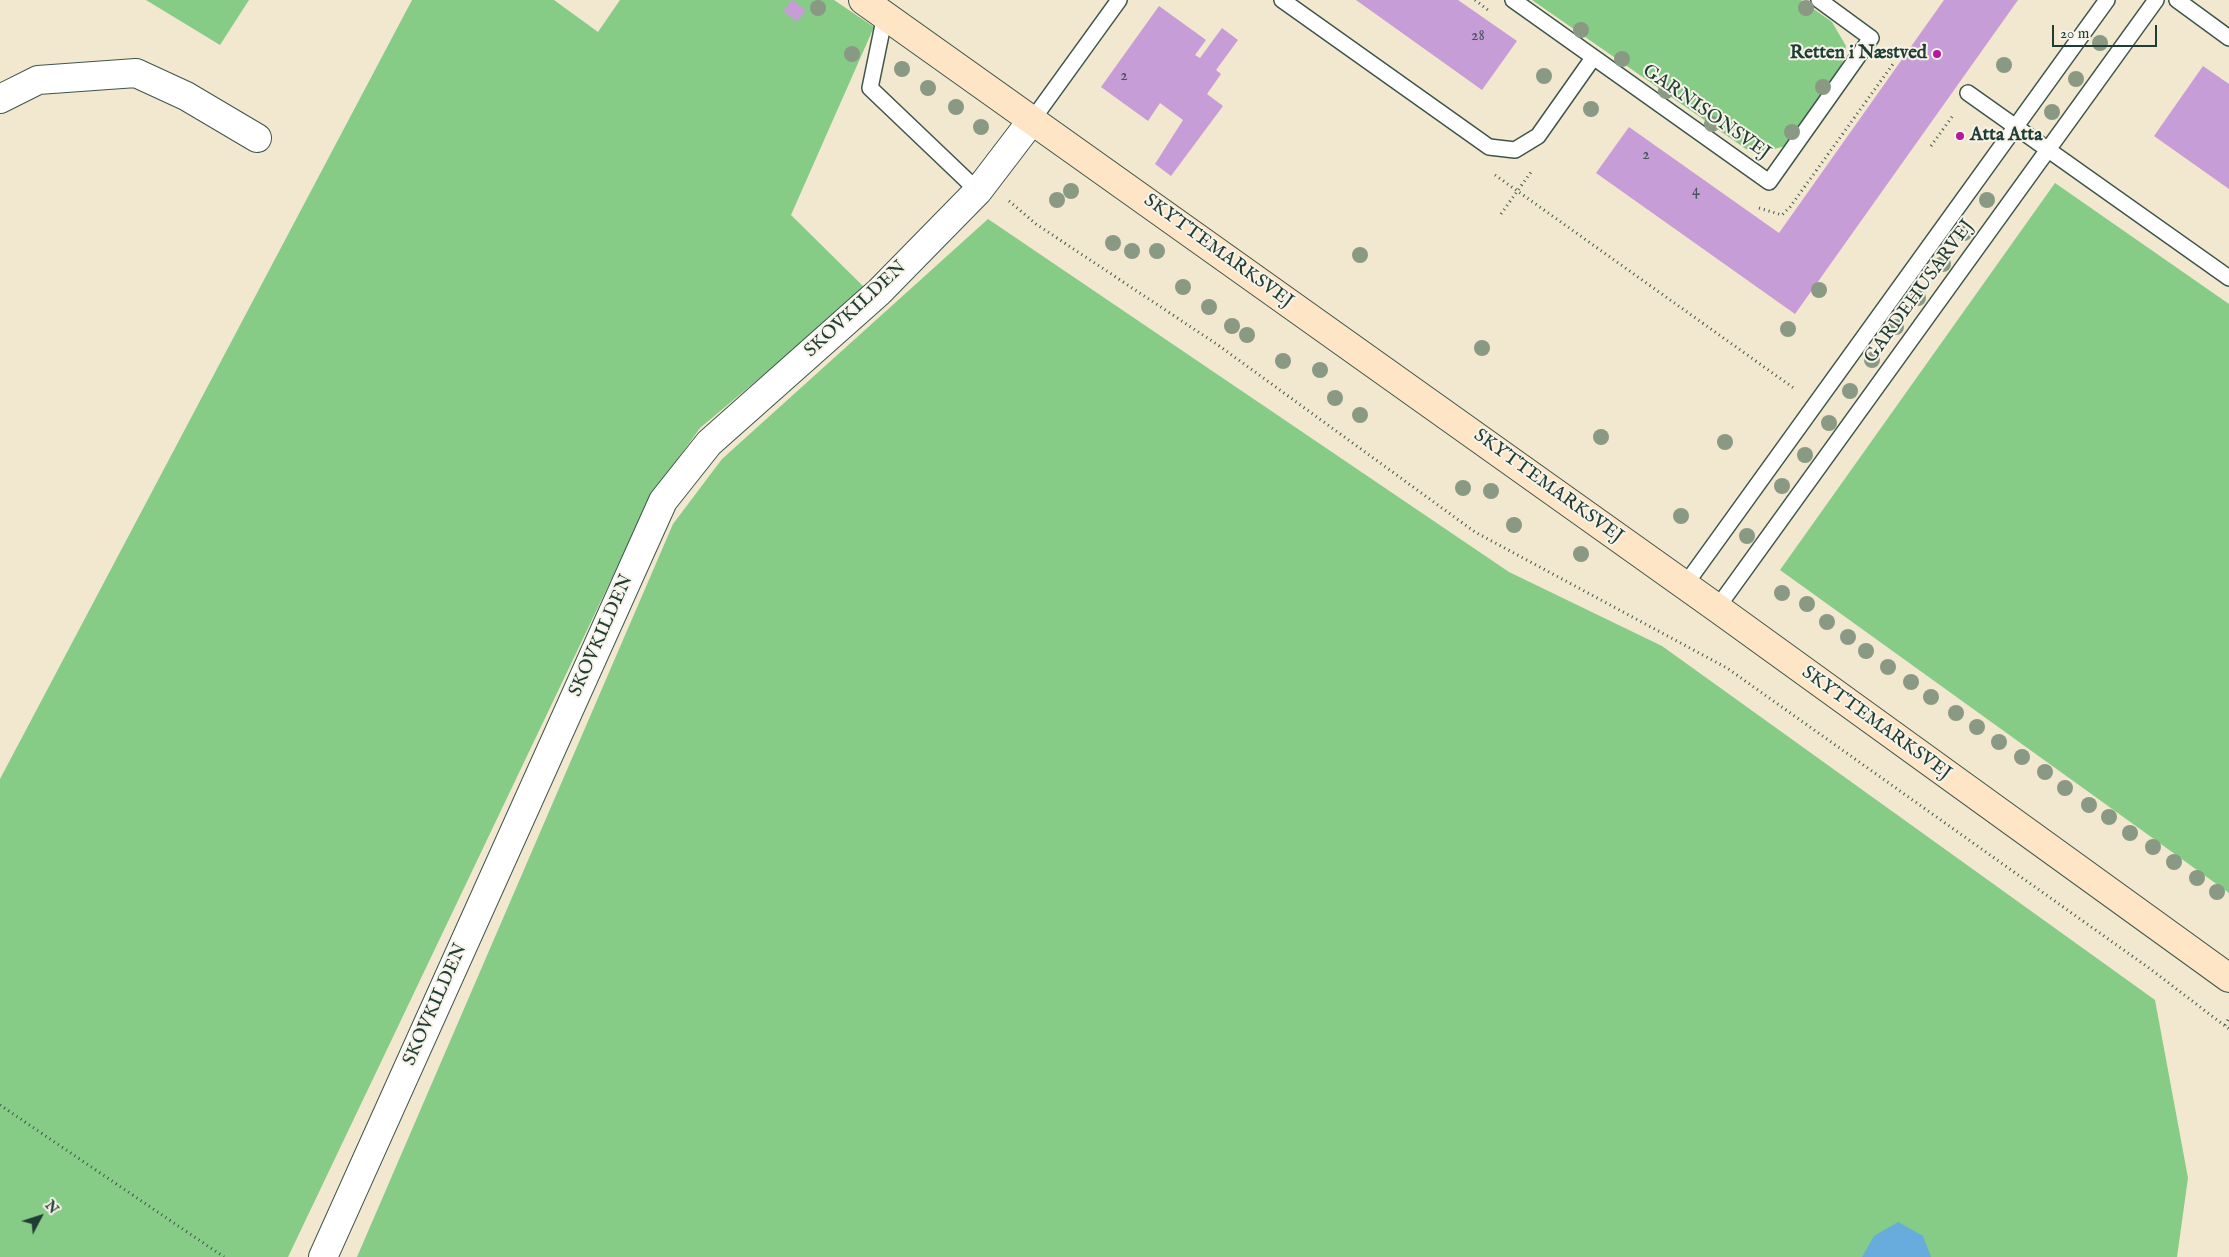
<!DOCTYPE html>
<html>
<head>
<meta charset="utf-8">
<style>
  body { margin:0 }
  #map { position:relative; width:2229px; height:1257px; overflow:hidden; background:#f2e7cf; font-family:"IM FELL English",serif }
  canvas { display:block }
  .north { position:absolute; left:15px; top:1192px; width:50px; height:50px; -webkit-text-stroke:4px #f7f3e8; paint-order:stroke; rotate:50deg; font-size:14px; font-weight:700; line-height:20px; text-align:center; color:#1f3d34 }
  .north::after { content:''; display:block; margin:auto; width:18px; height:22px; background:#1f3d34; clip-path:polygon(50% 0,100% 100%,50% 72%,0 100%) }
  .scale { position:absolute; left:2052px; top:25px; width:105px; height:22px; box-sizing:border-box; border:2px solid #1f3d34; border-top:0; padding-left:6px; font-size:15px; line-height:18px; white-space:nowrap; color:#1f3d34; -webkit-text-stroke:4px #f7f3e8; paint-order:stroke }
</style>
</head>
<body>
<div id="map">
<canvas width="2229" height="1257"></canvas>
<div class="north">N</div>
<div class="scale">20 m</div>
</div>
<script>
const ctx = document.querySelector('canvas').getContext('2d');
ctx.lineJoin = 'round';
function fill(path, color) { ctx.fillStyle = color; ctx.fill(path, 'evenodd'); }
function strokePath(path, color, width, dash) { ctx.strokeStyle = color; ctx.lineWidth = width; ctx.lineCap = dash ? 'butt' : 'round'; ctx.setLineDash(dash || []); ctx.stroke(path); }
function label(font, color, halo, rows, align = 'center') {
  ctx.font = font + ' "IM FELL English",serif'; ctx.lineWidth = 4; ctx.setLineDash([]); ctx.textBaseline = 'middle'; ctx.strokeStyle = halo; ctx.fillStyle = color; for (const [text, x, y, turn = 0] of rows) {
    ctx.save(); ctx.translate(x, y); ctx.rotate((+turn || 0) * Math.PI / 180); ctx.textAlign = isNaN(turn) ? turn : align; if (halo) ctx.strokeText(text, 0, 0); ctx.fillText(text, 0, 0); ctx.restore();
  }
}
fill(new Path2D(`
  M146,0h103l-29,45z
  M412,0h142l44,32 22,-32h214l40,27 -83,188 75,74 -166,139 -49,68 -363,761h-288v-478z
  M1532,0h269l31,22 14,24 -4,18 -57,82 -17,5 -22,-2z
  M2055,183l174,121v589l-449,-323z
  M988,219l521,353 153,74 493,354 33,178 -11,79h-1820l316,-733 49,-65z`), '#86cc86');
fill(new Path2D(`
  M1898,1222l25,14 8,21h-69l12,-21z`), '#68acdd');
fill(new Path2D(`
  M792,0l14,10 -9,12 -14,-11z
  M1356,0h102l59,41 -35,49z
  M1944,0h74l-223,314 -199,-141 33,-46 150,106z
  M1159,6l47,34 -11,15 5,3 22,-30 16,12 -22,30 5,4 -14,20 16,12 -52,70 -16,-12 28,-44 -23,-17 -12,18 -47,-34z
  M2203,66l26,18v105l-75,-53z`), '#c69dd6');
const lane = new Path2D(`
  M1282,0l207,147 26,3 23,-14 55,-78
  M1513,0l256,182 102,-144 -52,-38
  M2177,0l52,38
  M885,15l-15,73 108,103
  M1968,93l261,185
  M1033,119l86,-119
  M1685,585l422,-585
  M1717,608l439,-608`);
const street = new Path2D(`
  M0,99l38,-19 98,-7 50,23 71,42
  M323,1257l340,-756 46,-58 170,-151 99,-101 55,-72`);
const secondary = new Path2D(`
  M863,0l854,608 512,370`);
strokePath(lane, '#3f564b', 18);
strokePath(street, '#3f564b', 30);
strokePath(secondary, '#3f564b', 30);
strokePath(new Path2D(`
  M1475,0l13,10
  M1931,146l23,-32
  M1495,175l300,214
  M1009,201l27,23 182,121 257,187 252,136 422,300 80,61
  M1759,208l23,7 8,-8 103,-143
  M1501,214l30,-42
  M2225,1025l4,-7
  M0,1105l224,152`), '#3f564b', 3, [1, 4]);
strokePath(lane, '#fff', 15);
strokePath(street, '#fff', 28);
strokePath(secondary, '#fde5c5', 28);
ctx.fillStyle = '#8a9983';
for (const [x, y] of [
  [818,8],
  [1806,8],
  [1581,30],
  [2100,43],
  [852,54],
  [1622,59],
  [2004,65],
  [902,69],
  [1544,76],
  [2076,79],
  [1823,87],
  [928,88],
  [1666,91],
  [956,107],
  [1591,109],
  [2052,112],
  [1712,124],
  [981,127],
  [1792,132],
  [1071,191],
  [1057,200],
  [1987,200],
  [1964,233],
  [1113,243],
  [1132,251],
  [1157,251],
  [1360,255],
  [1943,264],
  [1183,287],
  [1819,290],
  [1918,298],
  [1209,307],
  [1232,326],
  [1896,327],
  [1788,329],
  [1247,335],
  [1482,348],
  [1872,360],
  [1283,361],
  [1320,370],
  [1850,391],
  [1335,398],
  [1360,415],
  [1829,423],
  [1601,437],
  [1725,442],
  [1805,455],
  [1782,486],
  [1463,488],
  [1491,491],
  [1681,516],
  [1514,525],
  [1747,536],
  [1581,554],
  [1782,593],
  [1807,604],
  [1827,622],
  [1848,637],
  [1866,651],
  [1888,667],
  [1911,682],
  [1931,697],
  [1956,713],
  [1977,727],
  [1999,742],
  [2022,757],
  [2045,772],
  [2065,788],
  [2089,805],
  [2109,817],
  [2130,833],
  [2153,847],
  [2174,862],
  [2197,878],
  [2217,892]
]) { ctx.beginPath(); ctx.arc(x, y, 8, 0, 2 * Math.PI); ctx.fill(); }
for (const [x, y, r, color] of [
  [1937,54,5,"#b5179e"],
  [1960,136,5,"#b5179e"]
]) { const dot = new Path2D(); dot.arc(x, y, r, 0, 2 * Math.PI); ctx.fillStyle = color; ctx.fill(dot); strokePath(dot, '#f7f3e8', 2); }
label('16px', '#49555c', null, [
  ["28",1478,37],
  ["2",1124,77],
  ["2",1646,156],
  ["4",1696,192]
]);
label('bold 19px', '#1f3d34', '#f7f3e8', [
  ["Retten i Næstved",1927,54],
  ["Atta Atta",1970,136,"left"]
], 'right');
label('19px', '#1f3d34', '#f7f3e8', [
  ["GARNISONSVEJ",1706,113,35],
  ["SKYTTEMARKSVEJ",1218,252,36],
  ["GARDEHUSARVEJ",1920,292,-54],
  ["SKOVKILDEN",856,310,-43],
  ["SKYTTEMARKSVEJ",1548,487,36],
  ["SKOVKILDEN",602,636,-66],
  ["SKYTTEMARKSVEJ",1876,724,36],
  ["SKOVKILDEN",436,1005,-66]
]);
</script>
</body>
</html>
